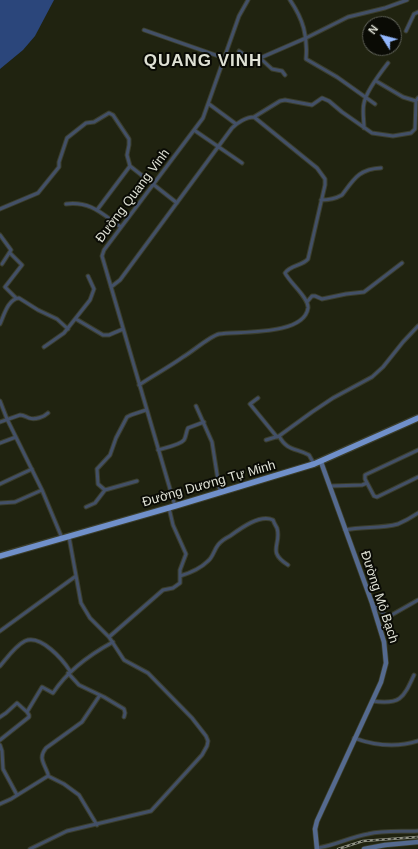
<!DOCTYPE html>
<html>
<head>
<meta charset="utf-8">
<style>
  body { margin:0 }
  #map { position:relative; width:418px; height:849px; overflow:hidden; background:#202310; font-family:Arial,sans-serif }
  canvas { display:block }
  .north { position:absolute; left:362px; top:16px; width:40px; height:40px; box-sizing:border-box; background:#0a0b05; border:1px solid #5f6158; border-radius:50%; rotate:306deg; font-size:11px; font-weight:700; line-height:16px; text-align:center; color:#dfe1d5 }
  .north::after { content:''; display:block; margin:auto; width:14px; height:18px; background:#92b7fd; clip-path:polygon(50% 0,100% 100%,50% 72%,0 100%) }
</style>
</head>
<body>
<div id="map">
<canvas width="418" height="849"></canvas>
<div class="north">N</div>
</div>
<script>
const ctx = document.querySelector('canvas').getContext('2d');
ctx.lineJoin = 'round';
function fill(path, color) { ctx.fillStyle = color; ctx.fill(path, 'evenodd'); }
function strokePath(path, color, width, dash) { ctx.strokeStyle = color; ctx.lineWidth = width; ctx.lineCap = dash ? 'butt' : 'round'; ctx.setLineDash(dash || []); ctx.stroke(path); }
function label(font, color, halo, rows, align = 'center') {
  ctx.font = font + ' Arial,sans-serif'; ctx.lineWidth = 4; ctx.setLineDash([]); ctx.textBaseline = 'middle'; ctx.strokeStyle = halo; ctx.fillStyle = color; for (const [text, x, y, turn = 0] of rows) {
    ctx.save(); ctx.translate(x, y); ctx.rotate((+turn || 0) * Math.PI / 180); ctx.textAlign = isNaN(turn) ? turn : align; if (halo) ctx.strokeText(text, 0, 0); ctx.fillText(text, 0, 0); ctx.restore();
  }
}
fill(new Path2D(`
  M0,0h54l-19,36 -12,14 -23,19z`), '#2b467b');
const street = new Path2D(`
  M290,0c13,19 18,36 16,59l31,18 38,27
  M144,30l80,28
  M406,31l8,-17 4,-2
  M239,51l13,9 8,-2 12,11 10,2 3,4
  M260,58l46,-20 42,-21 37,-9 22,-8
  M376,81l27,16 13,4
  M209,104l27,20
  M254,117l26,-16 5,-1 27,5 10,-7 7,3 13,11 30,21 21,3 18,-3 4,-4 1,-28 2,-3
  M364,128c0,-8 -2,-18 0,-25 2,-11 17,-31 24,-40
  M194,130l48,33
  M321,200c8,0 14,-1 21,-5 12,-16 17,-26 39,-27
  M66,204c25,-3 36,10 55,23
  M0,209l38,-16 21,-26v-5l8,-24 19,-15 8,-1 15,-9 4,2 16,24v6l-2,10 3,11 47,37
  M97,210l33,-44
  M0,235l11,15 -9,14
  M10,253l12,12 -17,22 11,11
  M111,287l9,-7 112,-152c5,-5 14,-11 22,-11l63,51 8,11v6l-17,74c-6,7 -18,6 -23,14 5,10 24,25 23,35 -4,28 -69,23 -89,26 -9,2 -27,18 -36,23 -14,10 -29,18 -44,28
  M307,302l5,-6h3l7,3 24,-5 18,-2 38,-29
  M76,319l27,16h6l14,-6
  M0,324c4,-9 8,-25 19,-26l19,12 19,9 11,10
  M44,347l20,-14 26,-33 4,-11 -6,-13
  M258,398l-8,6 27,33
  M0,401l7,18 35,71 20,48
  M196,406l16,36 8,51
  M0,422l20,-7c4,0 6,2 9,3 6,2 15,-1 19,-5
  M279,436c8,15 17,12 30,19l5,9
  M266,440l13,-4 33,-24 21,-14 39,-21 11,-10 20,-25 15,-16
  M0,443l16,-6
  M158,450c6,-2 22,-5 26,-10 2,-3 2,-8 4,-12l16,-6
  M418,450l-51,24 -2,1v4l9,17 3,1 41,-20
  M0,484l32,-15
  M330,486l32,-1 5,-2
  M105,490l-7,-6 -1,-15 13,-14 6,-17 11,-21 4,-2 15,-5
  M0,503l15,-1 27,-12
  M175,506l-73,-250 2,-6 99,-132 36,-102 9,-16
  M86,507l9,-4 10,-13 32,-9
  M345,530c17,-4 36,-1 53,-6 7,-3 14,-7 20,-11
  M180,576c10,-3 21,-8 28,-15 5,-4 6,-11 10,-16 3,-4 8,-7 12,-9 11,-8 30,-22 43,-16 1,3 3,6 4,8 5,17 -11,23 11,37
  M373,605l15,12 30,-17
  M0,631l76,-55
  M109,637l54,-47 10,-2 7,-5v-13l6,-16 -13,-29 -4,-17
  M0,666c7,-8 15,-20 25,-25 16,-7 38,19 45,30
  M68,673l11,12 25,12 20,12 1,4 -1,4
  M372,701c28,4 31,-2 42,-26
  M0,717l6,-4 11,-10 10,9 15,-25 11,6c15,-23 36,-38 60,-51
  M354,738c22,8 42,10 64,3
  M0,740l29,-23v-2l-2,-3
  M0,745l2,6 1,18 14,26
  M48,776l16,8 15,11 18,30
  M0,804l11,-5 37,-23v-2c-4,-11 -10,-16 -2,-26l36,-26 18,-27
  M317,848c17,-2 33,-11 51,-14 16,-4 33,-2 50,-3
  M30,849l37,-18 84,-20 51,-56 5,-9 1,-5 -2,-5 -14,-18 -44,-45 -24,-13 -15,-23 -19,-19 -9,-15 -12,-66`);
const secondary = new Path2D(`
  M317,849l-2,-20 2,-8 64,-139 5,-19 -2,-21 -12,-39 -51,-141
  M364,849l21,-4 33,-3`);
const highway = new Path2D(`
  M0,556l175,-50 139,-42 104,-46`);
strokePath(street, '#3b3e2c', 5);
strokePath(secondary, '#3b3e2c', 6);
strokePath(highway, '#3b3e2c', 8);
strokePath(street, '#435067', 3);
strokePath(secondary, '#556a8f', 4.5);
strokePath(highway, '#7090ca', 5.5);
const rail = new Path2D(`
  M338,849l25,-8 55,-4`);
strokePath(rail, '#919385', 2.5);
strokePath(rail, '#0a0b05', 1, [3]);
label('13px', '#dfe1d5', '#0a0b05', [
  ["Đường Quang Vinh",133,196,-53],
  ["Đường Dương Tự Minh",209,484,-16],
  ["Đường Mỏ Bạch",379,597,72]
]);
ctx.letterSpacing = '1px';
label('bold 17px', '#dfe1d5', '#0a0b05', [
  ["QUANG VINH",203,61]
]);
ctx.letterSpacing = '0px';
</script>
</body>
</html>
